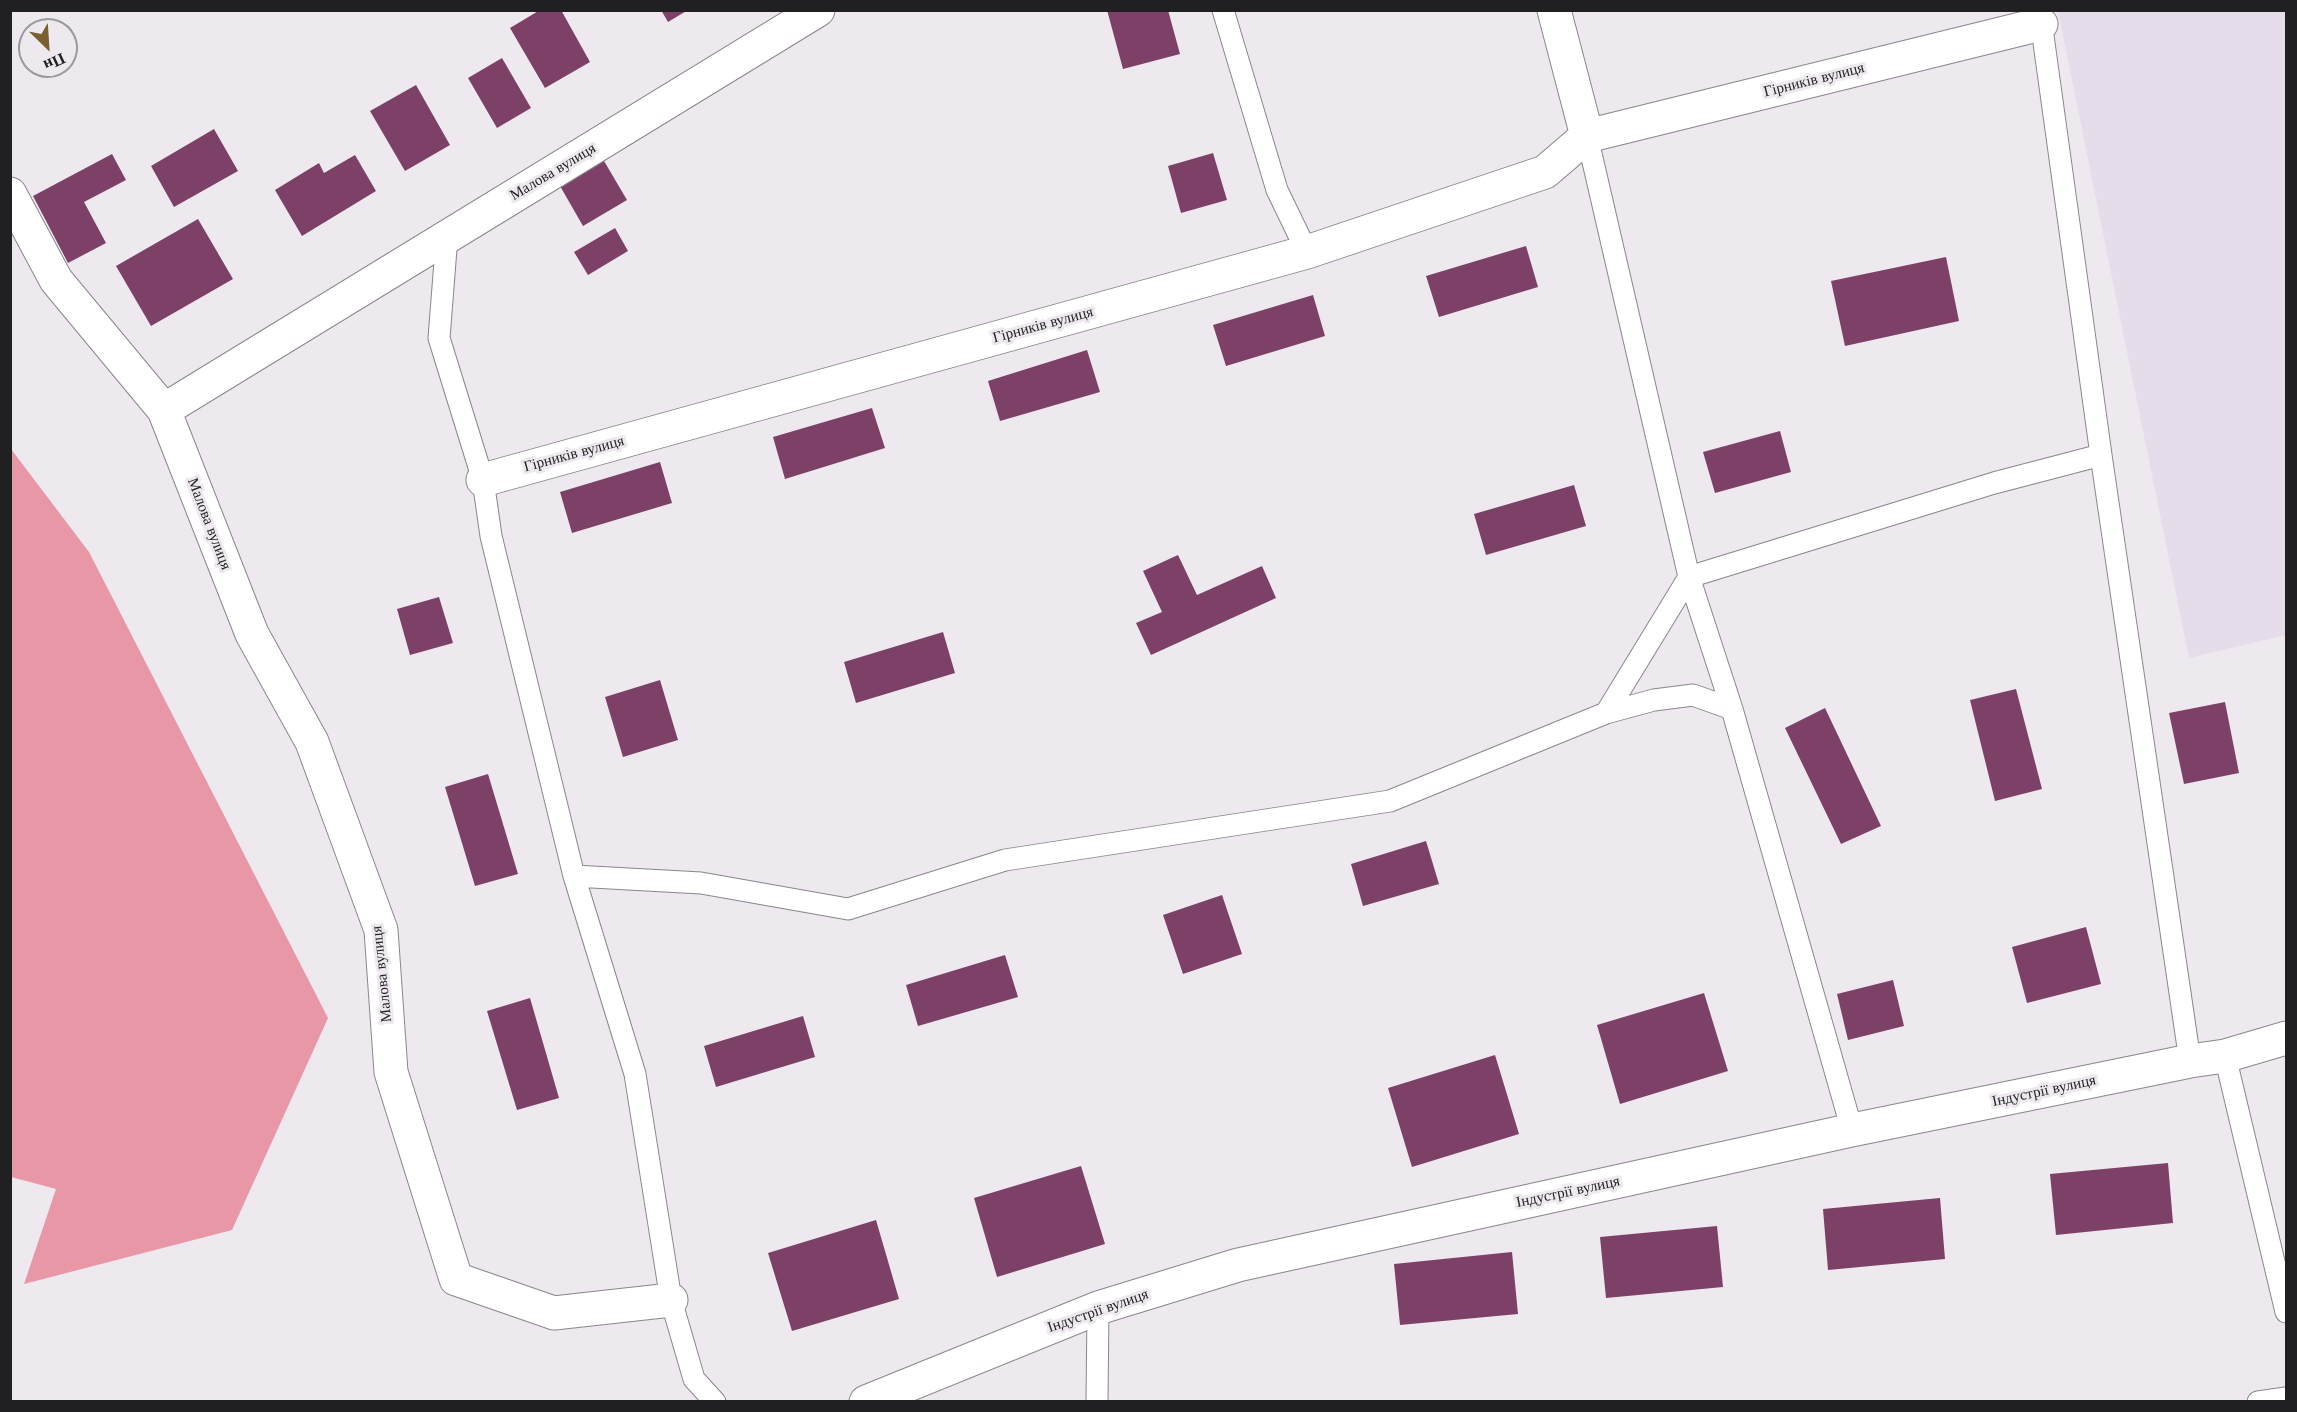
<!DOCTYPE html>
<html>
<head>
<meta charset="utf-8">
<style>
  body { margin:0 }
  #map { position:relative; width:2297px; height:1412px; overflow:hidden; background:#eee9ef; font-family:"Libre Baskerville",serif }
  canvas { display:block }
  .frame { position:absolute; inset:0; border:12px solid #201f21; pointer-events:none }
  .north { position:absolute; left:18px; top:18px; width:60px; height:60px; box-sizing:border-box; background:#eee9ef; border:2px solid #9c989d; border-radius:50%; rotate:155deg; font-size:16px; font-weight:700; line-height:24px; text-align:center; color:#201f21 }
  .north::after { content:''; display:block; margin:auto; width:21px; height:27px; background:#796031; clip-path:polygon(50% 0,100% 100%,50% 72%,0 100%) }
</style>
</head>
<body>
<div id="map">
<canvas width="2297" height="1412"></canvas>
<div class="frame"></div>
<div class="north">Пн</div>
</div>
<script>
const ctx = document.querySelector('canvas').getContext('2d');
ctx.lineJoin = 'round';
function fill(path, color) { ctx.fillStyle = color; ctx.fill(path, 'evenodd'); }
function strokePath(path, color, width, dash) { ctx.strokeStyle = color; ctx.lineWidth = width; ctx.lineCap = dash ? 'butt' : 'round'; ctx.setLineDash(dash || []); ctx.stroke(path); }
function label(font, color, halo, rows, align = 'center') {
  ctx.font = font + ' "Libre Baskerville",serif'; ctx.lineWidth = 6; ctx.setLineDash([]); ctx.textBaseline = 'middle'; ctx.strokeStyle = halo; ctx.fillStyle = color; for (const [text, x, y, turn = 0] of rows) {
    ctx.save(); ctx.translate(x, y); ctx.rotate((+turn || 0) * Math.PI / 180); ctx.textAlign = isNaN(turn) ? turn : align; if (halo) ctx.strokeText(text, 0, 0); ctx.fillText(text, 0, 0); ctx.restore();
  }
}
fill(new Path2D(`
  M2058,11h228v624l-97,23z`), '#e6ddea');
fill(new Path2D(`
  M11,449l78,103 239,466 -96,212 -208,54 32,-95 -45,-12z`), '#e797a6');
fill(new Path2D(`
  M540,10h21l29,52 -45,26 -35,-60z
  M661,10h27l-20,12z
  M1107,10h61l12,44 -57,15z
  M502,58l29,50 -34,20 -29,-50z
  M416,85l34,60 -45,26 -35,-60z
  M214,129l24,42 -64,36 -23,-41z
  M1213,153l14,47 -46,13 -13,-47z
  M112,154l14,26 -42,22 22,41 -38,20 -35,-67z
  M355,155l21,36 -74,45 -27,-46 44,-27 5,10z
  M604,161l23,39 -44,26 -23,-40z
  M198,219l35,60 -82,47 -35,-60z
  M615,228l13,23 -40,24 -14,-23z
  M1526,246l12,41 -99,30 -13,-41z
  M1946,257l13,64 -114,25 -14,-65z
  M1313,295l12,41 -99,30 -13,-41z
  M1087,350l13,42 -100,29 -12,-40z
  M872,408l13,40 -100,31 -12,-42z
  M1780,431l11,41 -76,21 -12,-41z
  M660,462l12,41 -100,30 -12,-41z
  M1574,485l12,41 -100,29 -12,-41z
  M1178,555l19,40 65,-29 14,32 -125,57 -15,-32 26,-11 -19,-41z
  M439,597l14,46 -43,12 -13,-46z
  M943,632l12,41 -99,30 -12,-41z
  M660,680l18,60 -55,17 -18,-60z
  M2016,689l26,100 -47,12 -25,-101z
  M2225,702l14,71 -55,11 -15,-71z
  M1825,708l56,118 -40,18 -56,-116z
  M488,774l30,100 -43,12 -30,-99z
  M1426,841l13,43 -76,22 -12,-42z
  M1222,895l20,59 -59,20 -20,-59z
  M2086,927l15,57 -74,19 -15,-56z
  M1005,955l13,42 -100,29 -12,-41z
  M1893,980l11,46 -56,14 -11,-46z
  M1704,993l24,78 -108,33 -23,-79z
  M530,998l29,100 -42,12 -30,-99z
  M803,1016l12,41 -99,30 -12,-41z
  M1495,1055l24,79 -107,33 -24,-79z
  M2168,1163l5,60 -117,12 -6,-61z
  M1081,1166l24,78 -108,33 -23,-79z
  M1940,1198l5,61 -117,11 -5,-61z
  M876,1220l23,79 -107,32 -24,-78z
  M1717,1226l6,61 -117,11 -6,-61z
  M1512,1252l6,62 -118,11 -6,-61z`), '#7d4168');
const lane = new Path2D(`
  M1223,10l54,180 30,62
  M2040,14l61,441 89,606
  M1587,136l102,441 43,132 120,421
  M447,236l-8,102 44,142 8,56 83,340 61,198 36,226 23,79 21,23
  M1606,713l48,-13 39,-5 39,14
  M574,876l127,7 147,26 157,-49 385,-59 216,-88 83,-136 305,-94 107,-28
  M2225,1056l61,256
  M1097,1402l1,-94
  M2258,1402l28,-4`);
const street = new Path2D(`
  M1554,10l33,126
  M10,194l46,86 108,130 88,224 60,108 69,188 10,142 65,207 98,34 117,-13
  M164,410l654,-400
  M483,480l824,-228 238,-80 42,-36 454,-112
  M866,1402l232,-94 140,-43 614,-135 338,-69 35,-5 61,-18`);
strokePath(lane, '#8a868c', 23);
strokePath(street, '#8a868c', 35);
strokePath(lane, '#fff', 21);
strokePath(street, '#fff', 33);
label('15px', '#201f21', '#eee9ef', [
  ["Гірників вулиця",1814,80,-14],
  ["Малова вулиця",553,172,-31],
  ["Гірників вулиця",1043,325,-15],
  ["Гірників вулиця",574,454,-15],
  ["Малова вулиця",209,524,69],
  ["Малова вулиця",382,974,-96],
  ["Індустрії вулиця",2044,1091,-12],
  ["Індустрії вулиця",1568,1192,-12],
  ["Індустрії вулиця",1098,1311,-19]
]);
</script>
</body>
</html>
